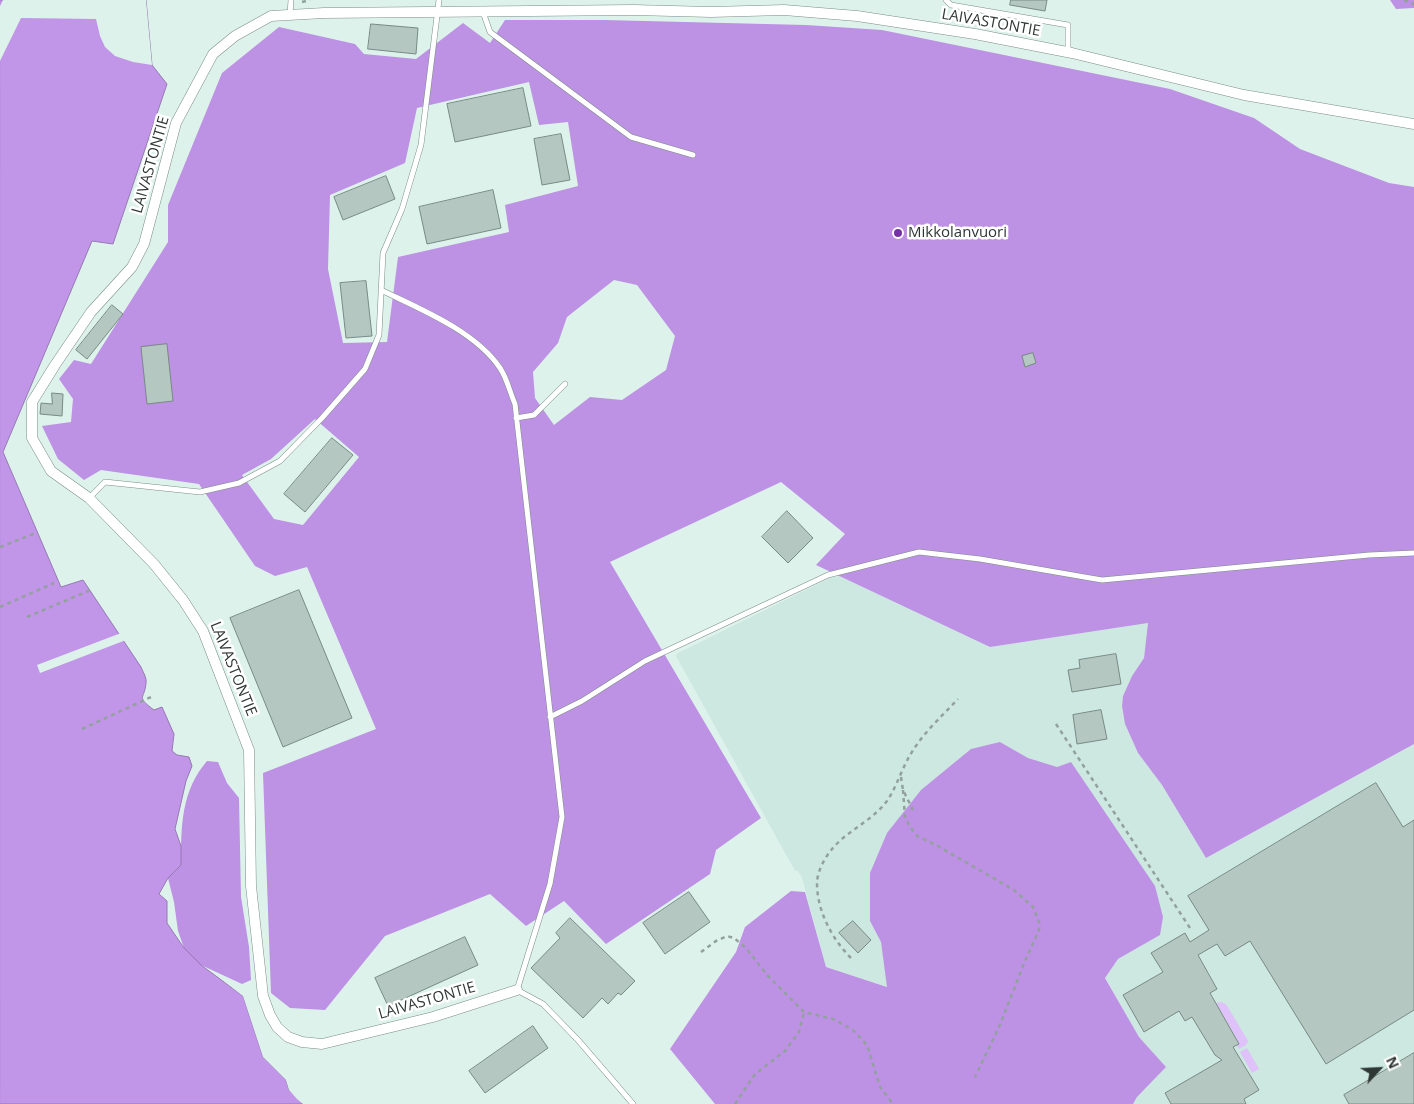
<!DOCTYPE html>
<html>
<head>
<meta charset="utf-8">
<style>
  body { margin:0 }
  #map { position:relative; width:1414px; height:1104px; overflow:hidden; background:#def2ec; font-family:"Open Sans",sans-serif }
  canvas { display:block }
  .north { position:absolute; left:1354px; top:1044px; width:50px; height:50px; -webkit-text-stroke:4px #fff; paint-order:stroke; rotate:65deg; font-size:14px; font-weight:700; line-height:20px; text-align:center; color:#2f3734 }
  .north::after { content:''; display:block; margin:auto; width:18px; height:22px; background:#2f3734; clip-path:polygon(50% 0,100% 100%,50% 72%,0 100%) }
</style>
</head>
<body>
<div id="map">
<canvas width="1414" height="1104"></canvas>
<div class="north">N</div>
</div>
<script>
const ctx = document.querySelector('canvas').getContext('2d');
ctx.lineJoin = 'round';
function fill(path, color) { ctx.fillStyle = color; ctx.fill(path, 'evenodd'); }
function strokePath(path, color, width, dash) { ctx.strokeStyle = color; ctx.lineWidth = width; ctx.lineCap = dash ? 'butt' : 'round'; ctx.setLineDash(dash || []); ctx.stroke(path); }
function label(font, color, halo, rows, align = 'center') {
  ctx.font = font + ' "Open Sans",sans-serif'; ctx.lineWidth = 5; ctx.setLineDash([]); ctx.textBaseline = 'middle'; ctx.strokeStyle = halo; ctx.fillStyle = color; for (const [text, x, y, turn = 0] of rows) {
    ctx.save(); ctx.translate(x, y); ctx.rotate((+turn || 0) * Math.PI / 180); ctx.textAlign = isNaN(turn) ? turn : align; if (halo) ctx.strokeText(text, 0, 0); ctx.fillText(text, 0, 0); ctx.restore();
  }
}
fill(new Path2D(`
  M839,576l151,71 158,-24 -4,35 -12,18 -9,20 -1,11 3,17 13,29 24,32 44,73 208,-114v360h-281l4,-7 29,-30 -27,-30 -34,-60 13,-18 42,-24 -89,-173 -14,5 -29,-9 -28,-16 -130,131v48l11,21 7,45 -62,-20 -24,-89 -4,-7h-3l-119,-215 2,-3 152,-75z`), '#cce8e0');
fill(new Path2D(`
  M1221,1002l5,2 22,37 -2,4 -7,4 -3,-4 3,-2 -23,-40z
  M1247,1048l12,21 -7,4 -12,-21z`), '#dec2f9');
fill(new Path2D(`
  M1390,0h24v8l-18,1z
  M505,20h99l202,5 76,5 288,59 84,29 46,31 89,34 25,4v557l-208,114 -44,-73 -24,-32 -13,-29 -3,-18 1,-10 9,-20 12,-18 4,-35 -158,24 -174,-82 29,-31 -64,-52 -171,80 151,256 -45,32 -6,24 -104,70 -42,-43 -38,25 -36,-32 -105,42 -60,74 -35,-2 -19,-15 -8,-220 113,-44 -69,-162 -32,9 -20,-10 -56,-82 -98,-14 -17,10 -26,-21 -16,-33 29,-4 2,-23 -14,-20 15,-19 17,4 77,-122v-37l54,-132 57,-46 76,17 9,10 52,5 47,-36 27,20zM529,82l10,43 29,-3 10,64 -73,19 4,27 -111,25 -11,85 -44,1 -15,-74 2,-74 75,-32 12,-55zM614,280l23,5 38,51 -9,34 -44,30 -32,-3 -36,28 -19,-27 -2,-26 25,-29 9,-26zM315,419l44,38 -56,68 -29,-6 -32,-44 29,-16z
  M1000,742l28,16 29,9 14,-5 84,124 8,31 -3,18 -42,24 -13,19 34,59 27,30 -29,30 -4,7h-418l-45,-55 66,-97 9,-25 46,-36 14,1 21,75 61,20 -6,-45 -11,-21v-48l17,-40 34,-43 50,-41z
  M207,761l11,1 9,21 12,15 2,99 8,50 2,33 -9,4 -41,-19 -17,-17 -6,-17 -4,-29 -6,-24 13,-13c0,-38 0,-74 26,-104z`), '#bd91e3');
const water = new Path2D(`
  M0,0h146l6,65 15,19 -54,160 -21,-3 -89,211 58,135 22,-7 58,87c2,5 6,11 5,16 -1,16 -11,13 8,27l8,-3 12,27 -2,17 5,4 12,2 3,9 -6,15 -11,48 6,17v19l-13,13 -9,16 8,7v22l17,25 17,17 42,31 20,61 23,23 3,10 14,14h-303z`);
fill(water, '#c195e7');
strokePath(water, '#9579b1', 1);
fill(new Path2D(`
  M3,0h143l6,65 -19,-3 -18,-6 -10,-9 -5,-11 -4,-17 -75,-1 -21,43v-55z
  M121,633l5,7 -86,33 -3,-8z
  M221,976l24,19 20,61 23,23 3,9 14,16h-2l-6,-5 -8,-9 -3,-10 -23,-23 -20,-61 -23,-18z`), '#def2ec');
const building = new Path2D(`
  M1011,0h36l-2,11 -35,-6z
  M371,24l47,4 -2,26 -48,-5z
  M523,88l8,38 -76,16 -8,-38z
  M561,134l9,46 -28,5 -8,-46z
  M386,176l9,23 -52,21 -9,-23z
  M493,190l8,38 -74,16 -8,-37z
  M366,281l6,55 -26,2 -6,-55z
  M112,305l11,9 -36,45 -11,-9z
  M167,344l6,57 -26,3 -6,-57z
  M1033,353l3,10 -11,4 -3,-11z
  M52,393l11,1 -1,22 -22,-2 1,-11 11,1z
  M332,438l21,17 -48,57 -21,-18z
  M787,511l26,27 -25,25 -26,-26z
  M299,590l53,128 -69,29 -53,-129z
  M1116,654l5,30 -49,8 -4,-22 12,-2 -1,-8z
  M1101,710l6,29 -30,5 -4,-29z
  M1376,783l27,44 11,-7v190l-88,54 -76,-123 -25,15 -8,-12 -19,11 19,34 -7,4 29,51 -6,3 26,43 -15,9 2,5h-75l-6,-11 57,-33 -7,-5 -23,-38 -7,4 -6,-10 -35,21 -21,-37 40,-23 -12,-19 34,-20 5,9 19,-12 -21,-34z
  M689,892l21,30 -45,32 -22,-31z
  M570,918l65,63 -14,14 -3,-2 -10,11 -6,-6 -19,20 -52,-50 29,-30 -4,-5z
  M853,921l18,19 -13,13 -19,-20z
  M465,937l13,28 -90,41 -13,-28z
  M533,1026l15,22 -63,45 -16,-22z
  M1414,1053v51h-65l-5,-9z`);
fill(building, '#b4c7c1');
strokePath(building, '#788a85', 1);
const lane = new Path2D(`
  M946,0l5,5 117,20v27
  M483,12l7,20 141,105 62,18
  M290,14l1,-14
  M381,290c39,19 94,41 119,78 7,10 10,25 15,36l47,413 -12,67 -33,106 26,14 35,36 55,64
  M516,418l18,-3 31,-31
  M89,498l16,-16 95,10 39,-9 41,-22 42,-43 43,-49 14,-34 4,-82 19,-44 19,-64 18,-145
  M550,717l32,-16 63,-40 183,-86 91,-23 61,7 122,21 267,-25 45,-2`);
const street = new Path2D(`
  M517,990l-84,27 -111,27 -20,-2 -14,-5 -11,-10 -7,-12 -7,-19 -12,-110 -2,-136 -46,-119 -20,-31 -29,-36 -65,-66 -38,-27 -19,-33v-36l23,-37 36,-53 41,-45 12,-23 32,-121 37,-69 22,-18 36,-20 53,-3 310,-3 77,2 73,-2 73,6 118,18 97,19 172,42 170,29`);
strokePath(lane, '#7b8d88', 6);
strokePath(street, '#7b8d88', 11);
strokePath(new Path2D(`
  M1404,0l10,4
  M302,2l8,-2
  M0,547l36,-14
  M0,607l54,-24
  M27,617l66,-28
  M1056,724l136,207
  M82,729l69,-32
  M901,777l2,13 10,20
  M903,790l2,28 6,10 6,8 19,9 78,45 19,17 6,15v8l-14,31 -26,66 -24,50
  M701,952l15,-11 11,-5 7,2 12,10 21,27 37,37 29,7 20,11 14,15 13,42 13,17
  M851,958c-19,-19 -34,-47 -34,-75 0,-11 8,-26 15,-34 16,-19 40,-28 55,-48 9,-13 14,-30 22,-44 12,-22 32,-40 49,-58
  M735,1104l20,-30 30,-23 14,-19 5,-20`), '#92a19d', 2.5, [4, 4]);
strokePath(lane, '#fff', 5);
strokePath(street, '#fff', 10);
for (const [x, y, r, color] of [
  [898,233,5,"#7632a5"]
]) { const dot = new Path2D(); dot.arc(x, y, r, 0, 2 * Math.PI); ctx.fillStyle = color; ctx.fill(dot); strokePath(dot, '#fff', 2); }
label('15px', '#2f3734', '#fff', [
  ["LAIVASTONTIE",991,23,10],
  ["LAIVASTONTIE",151,165,-74],
  ["LAIVASTONTIE",233,669,68],
  ["LAIVASTONTIE",427,1001,-16]
]);
label('15px', '#2f3734', '#fff', [
  ["Mikkolanvuori",908,233]
], 'left');
</script>
</body>
</html>
